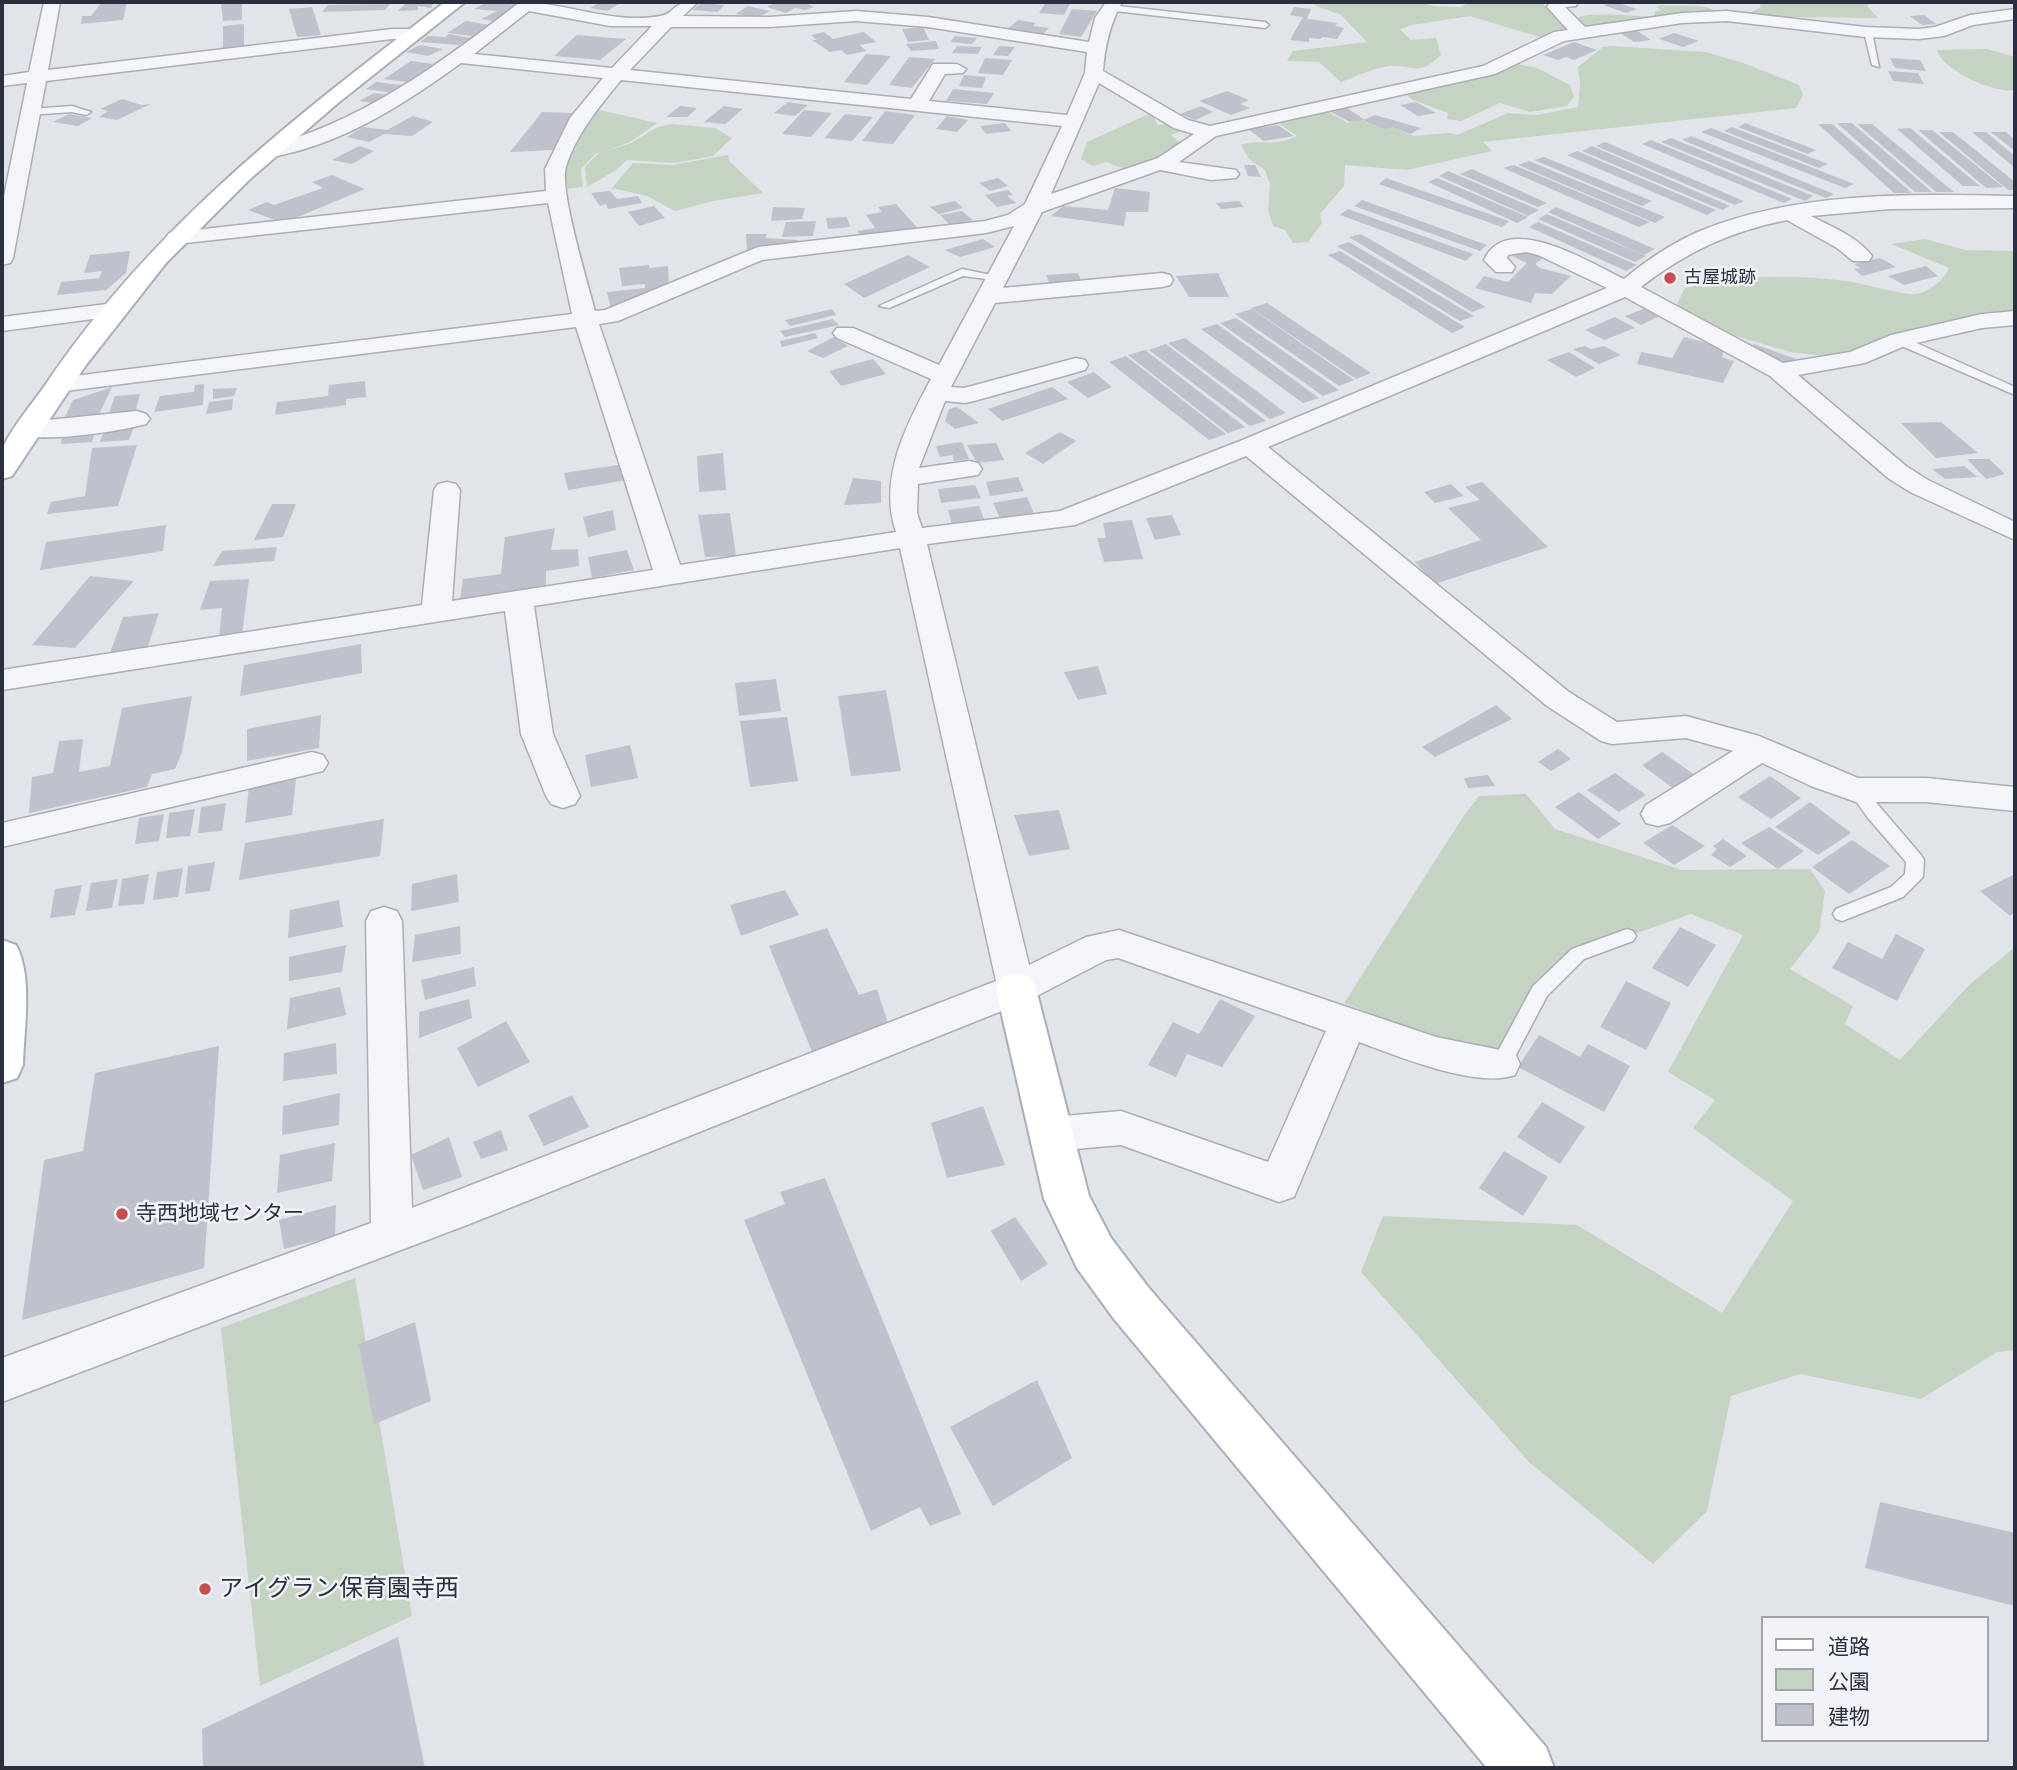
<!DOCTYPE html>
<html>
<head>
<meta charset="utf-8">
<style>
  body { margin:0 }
  #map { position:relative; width:2017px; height:1770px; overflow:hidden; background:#e1e4e9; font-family:"PT Sans","Noto Sans JP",sans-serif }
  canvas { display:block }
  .frame { position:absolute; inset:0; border:4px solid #2a3040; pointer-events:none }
  .legend { position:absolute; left:1761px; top:1616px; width:228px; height:126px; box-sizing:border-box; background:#f1f3f7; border:2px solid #a1a5ae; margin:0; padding:9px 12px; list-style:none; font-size:21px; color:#2a3040 }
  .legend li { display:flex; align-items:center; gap:14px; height:35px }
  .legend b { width:35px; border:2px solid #a1a5ae }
</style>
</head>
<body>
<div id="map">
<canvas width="2017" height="1770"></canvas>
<div class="frame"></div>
<ul class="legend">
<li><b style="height:9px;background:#fff"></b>道路</li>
<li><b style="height:19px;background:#c5d3c3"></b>公園</li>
<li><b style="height:19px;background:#bfc2cc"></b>建物</li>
</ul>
</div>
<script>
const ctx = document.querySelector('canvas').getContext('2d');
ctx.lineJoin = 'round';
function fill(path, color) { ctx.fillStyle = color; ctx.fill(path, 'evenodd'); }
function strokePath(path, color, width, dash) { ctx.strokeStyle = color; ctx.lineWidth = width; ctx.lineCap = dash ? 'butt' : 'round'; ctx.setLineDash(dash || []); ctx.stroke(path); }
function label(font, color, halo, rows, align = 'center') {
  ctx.font = font + ' "PT Sans","Noto Sans JP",sans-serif'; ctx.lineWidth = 5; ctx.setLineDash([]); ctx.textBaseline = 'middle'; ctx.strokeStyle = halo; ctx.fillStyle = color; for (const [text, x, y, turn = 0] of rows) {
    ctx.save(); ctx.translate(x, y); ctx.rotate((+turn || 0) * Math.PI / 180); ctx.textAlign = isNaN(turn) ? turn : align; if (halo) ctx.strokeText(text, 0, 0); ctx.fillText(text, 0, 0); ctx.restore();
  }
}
fill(new Path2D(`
  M1317,2h103l14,4 26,1 11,-5h70l29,30 -31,5 -69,-21 -58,9 -12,4 11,11 25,-2 5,17c-26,25 -31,6 -57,12 -15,3 -29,10 -43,15l-22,-20 -32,-1 6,-10 74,-9 -26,-27 -27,-10z
  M1759,2h113l-5,4 11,12 -84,-1 -3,4 -45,-6 15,-8z
  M1662,5c19,3 43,-4 58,9l-137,15 -7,-8 2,-4c19,-5 55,-1 76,0l1,-5 6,-2 -5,-3z
  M1612,46l94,6 40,12 53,21 4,10 -7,13 -313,34 9,9 -85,19 -62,-5 -1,21 -24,28 2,9 -14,19 -15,1 -8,-13 -12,-4 -5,-15 2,-27 -5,-14 -16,-11 -8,-14c19,-7 33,3 56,-9l-22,-15 51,-10 22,12 14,-3 24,10 6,-3 21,9 37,-3 7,2 51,-22 29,2 41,-8 2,-22 -2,-18 25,-20z
  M1987,49l28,8v33c-20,4 -72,-19 -78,-40z
  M1516,64l21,4 33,17 4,12 -7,9 -37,6 -30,-9 -39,18 -14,-2 1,-6 -35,-13 -7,-6 81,-19z
  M595,109l62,14 -27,19 -24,9 25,-8 27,-16 14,-3 43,4 17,10 -19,18 -38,7 -48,-3 -11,10 -29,17 -2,-20 14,-14h-3l-15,16 2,18 -16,2 -2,-20z
  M1151,113l7,12 15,-2 10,8 -12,4 12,10c-29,15 -44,33 -77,17l-13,4 -12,-7 6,-17z
  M728,155l1,6 34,32 -50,8 -38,10 -28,-15 -35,-8 21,-25 40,2z
  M1925,239l40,11 50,1v61l-36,5 -148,40 -41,-5 -74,-22 -41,-22 10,-20c58,-13 103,-14 162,-7 14,2 60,15 69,13 13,-2 29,-15 33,-26l-58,-24z
  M1526,794l29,35 127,41 128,-1 15,22 -6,41 -29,37 63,37 -8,18 55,36 69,-75 46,-38v403l-18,2 -76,47 -121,-25 -69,22 -24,115 -54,53 -123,-101 -169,-191 22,-56 194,9 145,88 71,-112 -100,-73 22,-28 -47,-28 75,-137 -52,-21 -113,40 -38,37 -39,73 -157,-61 119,-186 16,-21z
  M355,1278l57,338 -152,70 -39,-358z`), '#c5d3c3');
fill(new Path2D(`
  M127,2l-4,18 -42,4 1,-8h9l10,-13z
  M221,2h21v18l-19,1z
  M407,2h14l-3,2h15l-2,4 -13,-2v4l-20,1z
  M487,2h37l-31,19 -12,-2 16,-8 -23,-2z
  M601,2h21l-15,9 -17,-3z
  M777,2h27l10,5 -9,3 -10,-2 -9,5 -19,-6z
  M1046,2h25l-7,13 -25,-2z
  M1616,2l21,7 -11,4 -23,-8z
  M701,3l23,2 -6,7 -26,-2z
  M390,4l-5,6 -63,2 6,-7z
  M748,6l22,5 -13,7 -21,-4z
  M312,7l9,28 -24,2 -8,-28z
  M1294,7l17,2 -4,10 31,4 -3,3 9,2 -7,11 -14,-2 -3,2 -11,-1v4l-19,-2 13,-23 -13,-2z
  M1072,9l25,2 -16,26 -22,-3z
  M1924,15l12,9 -14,1 -12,-9z
  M1018,20l18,3 -3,3 16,2 -8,8 -36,-5z
  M466,21l23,4 -17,11 -25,-3z
  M244,24v23l-21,2v-23z
  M923,27l6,13 -21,2 -6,-13z
  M1636,30l15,10 -17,2 -15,-10z
  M824,32l9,7 31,-7 12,10 -16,3 6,6 -19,4 -6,-5 -11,2 -18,-12h5l-6,-5z
  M1674,33l25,8 -16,6 -24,-8z
  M449,34l22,4 -12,7 -39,-3 8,-6 17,1z
  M577,35l49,4 -26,21 -46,-4z
  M955,36l22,2 -5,6 -22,-2z
  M936,41l3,8 -28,2 -5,-7z
  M1574,42l23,8 -23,10 -8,-3 -8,3 -15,-5z
  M420,45l23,4 -15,7 -22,-4z
  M957,46l25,1 -4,7 -26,-1z
  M999,46l16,1 -7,9 -15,-1z
  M866,54l25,2 -24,29 -23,-3z
  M909,57l26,2 -23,29 -23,-3z
  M985,58l27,2 -9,15 -25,-2z
  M1890,58l30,2 6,11 -31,-3z
  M411,61l22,3 -25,18 -24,-3z
  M1888,71l30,2 6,11 -31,-3z
  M964,75l22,2 -4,11 -23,-2z
  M376,82l26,3 -9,8 -27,-4z
  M953,89l41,4 -7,11 -41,-3z
  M1227,91l22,9 -9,4 10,4 -19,7 -32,-14z
  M374,93l16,2 -12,9 -19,-3z
  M122,99l20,6 9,-1 -34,16 -18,-3 9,-6 -8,-2z
  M788,102l20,3 -13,11 -21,-3z
  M1416,102l20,11 -18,3 -18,-11z
  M680,106l17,2 -10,9h-21z
  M724,106l19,3 -18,15 -21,-2z
  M1201,106l12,6 -18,8 -15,-6z
  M1347,108l18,12 -15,2 -21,-11z
  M804,110l28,3 -21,24 -29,-3z
  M885,111l30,4 -22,29 -31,-3z
  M542,112l32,1 -21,37 -43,2z
  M69,114l23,4 -14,8 -25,-4z
  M845,114l28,3 -21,24 -28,-3z
  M1375,115l46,13 -11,6 -18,-7 -6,3 -23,-10z
  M413,116l20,6 -21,14 -28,-2 -15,8 -22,-5 16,-10 24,3z
  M947,116l21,4 -11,12 -21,-3z
  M1005,123l6,8 -25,3 -6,-8z
  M1745,123l71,27 -8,4 -70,-27z
  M1837,123h15l80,69h-17z
  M1818,124h14l80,69h-18z
  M1857,124h15l82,68h-18z
  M1278,125l16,11 -30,5 -16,-12z
  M1732,127l96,37 -9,4 -95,-37z
  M1711,128l143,56 -9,4 -144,-56z
  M1910,128l70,58h-17l-66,-57z
  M1918,130h14l71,57 -17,1z
  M1939,132h14l62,50v8h-7z
  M1972,132h14l29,24v12z
  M1991,132h15l9,8v11z
  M1691,136l143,58 -8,4 -144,-58z
  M1671,138l142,58 -8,5 -144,-59z
  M1651,140l141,59 -8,4 -142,-59z
  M1605,142l139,59 -9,4 -139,-59z
  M359,146l15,5 -22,13 -20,-4z
  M1592,146l138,60 -8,4 -140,-59z
  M1577,151l139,59 -9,5 -140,-60z
  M1544,157l108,44 -10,5 -108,-46z
  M1529,161l136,56 -10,6 -137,-58z
  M1244,165h11l6,12 -13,-1z
  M1514,165l136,57 -11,5 -136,-59z
  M1472,169l75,34 -9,4 -78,-33z
  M1448,171l91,39 -11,6 -89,-40z
  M332,175l33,14 -82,34 -35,-13 19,-8 7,3 49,-17 -11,-6z
  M998,178l10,8 -18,5 -11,-8z
  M1386,178l123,43 -7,6 -123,-43z
  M1437,178l91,39 -11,6 -89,-41z
  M1115,188l35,4 -2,20h-22l-2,14 -73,-10 12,-10 45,4z
  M1008,190l5,5 -6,1 9,7 -19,4 -12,-12z
  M610,191l7,8 21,-3 4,7 -34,6 -2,-5 -6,2 -9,-13z
  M1362,200l125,45 -7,6 -126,-45z
  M955,201l8,7 -24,6 -9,-7z
  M1239,201l5,6 -23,2 -5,-6z
  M896,204l24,27 -54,11 -9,-11 18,-3 -9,-13 16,-3 -4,-5z
  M654,206l11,12 -26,8 -11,-14z
  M773,207l32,1 -3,11 -31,2z
  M1556,207l99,42 -11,6 -96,-43z
  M1348,209l125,45 -7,7 -126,-46z
  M962,211l11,9 -23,5 -10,-10z
  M1547,214l99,42 -11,6 -97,-43z
  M847,217l3,10 -22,2 -2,-11z
  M816,221l-3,15 -31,1 4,-15z
  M1538,222l99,43 -11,6 -97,-44z
  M746,234h21l-2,4 33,2 -2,8 -49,4z
  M1361,234l125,73 -14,5 -123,-75z
  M983,239l12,8 -35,10 -15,-7z
  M1349,242l125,74 -14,5 -123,-75z
  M1526,248l20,8 -11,8 5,4 31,8 -19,18 -17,-1 -4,10 -56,-15 9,-12 24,6 19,-19 -17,-8z
  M130,251l-4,22 -20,17 -49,5 4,-13 38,-4 3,-7 -18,2 6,-18z
  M1340,251l125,76 -13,6 -124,-78z
  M908,255l22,12 -66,31 -20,-14z
  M1880,258l16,9 -34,9 -8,-7 7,-1 -7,-4z
  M649,265v3l19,-2 1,22 -58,21 -4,-17 38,-4v-4l-23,2 -3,-18z
  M1926,266l12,10 -34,9 -16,-9z
  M1078,273l5,12 -31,4 -6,-14z
  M1218,273l11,24h-40l-13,-21z
  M1267,303l104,70 -15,6 -105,-71z
  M1646,308l14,8 -19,9 -16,-9z
  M832,309l4,6 -46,11 -5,-6z
  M1252,309l102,71 -15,6 -104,-72z
  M1615,317l20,11 -31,12 -19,-10z
  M1236,318l103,72 -16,6 -103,-73z
  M833,319l6,6 -54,12 -5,-6z
  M1217,324l102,74 -16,5 -102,-74z
  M815,333l3,5 -36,9 -2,-6z
  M834,337l14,9 -25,12 -16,-7z
  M1684,337l41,10 -3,10 12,4 -11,22 -86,-19 4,-12 31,6z
  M1185,338l101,75 -16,6 -102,-76z
  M1166,344l100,77 -16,5 -101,-76z
  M1754,344l42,15 -10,6 -40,-16z
  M1585,346l6,3 13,-3 17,9 -22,9 -26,-15z
  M1145,350l100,77 -17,6 -100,-78z
  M1569,352l26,16 -19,9 -29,-17z
  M1126,356l100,78 -17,6 -100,-78z
  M873,359l13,15 -45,12 -12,-15z
  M1094,372l18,15 -24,11 -21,-16z
  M365,381l1,16 -20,2v6l-71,10 2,-13 51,-6 1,-11z
  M204,384l-1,21 -49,7 6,-16 34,-4 1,-7z
  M112,387l-14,30 -36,6 11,-23z
  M1052,387l16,12 -66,22 -14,-12z
  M237,388l-3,8 -21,3v-10z
  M140,394l-4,16 -28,5 7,-19z
  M233,399l-1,11 -26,4 3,-12z
  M957,407l22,16 -24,6 -10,-8 4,-12z
  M1941,422l37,31 -42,5 -35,-35z
  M135,424l-6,16 -29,2 5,-15z
  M96,428l-4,14 -31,2 2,-12z
  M1060,432l16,9 -33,23 -18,-11z
  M962,442l7,17 -15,2 -1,-6 -13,2 -4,-11z
  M996,443l8,17 -27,3 -10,-18z
  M137,445l-19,61 -71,8 4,-12 34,-6 7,-48z
  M723,453l3,37 -27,2 -2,-36z
  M1967,459h22l16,15 -19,5z
  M624,464l3,16 -59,10 -4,-17z
  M1964,466l14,11 -33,2 -13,-10z
  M1018,477l6,14 -34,5 -4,-14z
  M853,478l28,3v22l-37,2z
  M1482,482l66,65 -113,37 -20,-22 66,-22 -33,-32 32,-8 -15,-13z
  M1451,484l13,12 -29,7 -11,-11z
  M975,485l6,13 -40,5 -3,-14z
  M1027,497l7,17 -34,4 -7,-15z
  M272,504h24l-13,33 -29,3z
  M979,506l6,15 -33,4 -4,-15z
  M613,510l3,20 -28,7 -5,-20z
  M730,513l6,43 -31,1 -7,-42z
  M1172,515l9,20 -26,5 -9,-22z
  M1132,520l11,39 -39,3 -7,-24h9l-3,-15z
  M166,525l-3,26 -123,19 6,-28z
  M555,528l-4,22 27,-1 1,17 -33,5v16l-32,4 -2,6 -53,8 4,-26 38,-5 4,-37z
  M277,547l-3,14 -61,5 9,-15z
  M627,550l7,20 -42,8 -4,-21z
  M90,576l44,5 -59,67 -43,-3z
  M249,579l-7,56 -23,3 3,-30 -22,2 10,-29z
  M159,613l-12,36 -37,4 13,-36z
  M361,644l1,29 -122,23 4,-31z
  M1098,666l9,28 -29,6 -14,-28z
  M776,679l5,32 -42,5 -4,-33z
  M886,690l15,81 -50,5 -13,-80z
  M192,696l-10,56 -7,17 -23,5 -5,13 -118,26 3,-36 21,-4 6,-32 24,-2 -4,33 31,-6 12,-58z
  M1496,705l16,14 -77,38 -13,-10z
  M321,715l-2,33 -72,13v-32z
  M787,717l11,64 -48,6 -10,-66z
  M630,745l8,33 -47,9 -6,-32z
  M1558,749l13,10 -20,12 -13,-9z
  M1662,752l33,23 -21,14 -32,-24z
  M1615,773l31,22 -27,17 -32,-22z
  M1488,775l7,11 -27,2 -4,-10z
  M1770,776l31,22 -30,21 -33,-22z
  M296,779l-4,36 -47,8 4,-36z
  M1579,792l42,32 -23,15 -43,-32z
  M1810,802l41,31 -33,22 -43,-28z
  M226,803l-4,28 -24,2 3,-26z
  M195,809l-5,27 -24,2 3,-25z
  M1059,810l11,39 -41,7 -15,-41z
  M164,814l-5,27 -24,3 4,-26z
  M384,819l-4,37 -141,24 6,-37z
  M1672,825l33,21 -31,19 -31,-22z
  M1769,827l35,24 -26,18 -37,-26z
  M1723,839l24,17 -17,11 -19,-12 6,-6 -4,-3z
  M1852,840l38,26 -41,28 -37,-27z
  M215,862l-5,29 -25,3 3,-28z
  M183,868l-5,29 -25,3 4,-28z
  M149,874l-5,30 -26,2 4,-27z
  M457,874l2,28 -48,9 1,-27z
  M2015,874v39l-5,3 -30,-25z
  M118,879l-6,29 -26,3 5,-28z
  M82,885l-7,30 -25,3 5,-29z
  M785,890l14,25 -58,21 -11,-31z
  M339,900l4,27 -55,11 2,-28z
  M460,926l1,28 -49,8 3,-27z
  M1680,927l36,18 -28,42 -36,-19z
  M827,928l32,67 18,-6 13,41 -75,29 -46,-113z
  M1896,934l29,15 -28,52 -65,-33 16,-26 34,17z
  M346,945l-4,27 -53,9v-24z
  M474,967l2,19 -51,14 -4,-20z
  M1626,981l45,22 -25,47 -46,-23z
  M340,987l6,28 -59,14 3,-31z
  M469,999l3,19 -53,20v-26z
  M1220,999l35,17 -33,51 -35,-13 -11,23 -28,-12 25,-43 26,12z
  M506,1021l24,41 -52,25 -21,-39z
  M1539,1035l41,22 8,-13 42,22 -26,46 -86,-45z
  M336,1043l1,31 -54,7 1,-28z
  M219,1046l-15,222 -182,52 22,-160 39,-9 12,-78z
  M340,1093l-1,32 -57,10 1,-29z
  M572,1095l17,32 -45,19 -16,-31z
  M1542,1102l43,25 -25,37 -43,-27z
  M983,1106l22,59 -58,13 -16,-55z
  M501,1130l7,20 -27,9 -8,-17z
  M449,1137l13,40 -39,13 -12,-35z
  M335,1143l-3,38 -55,12 3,-38z
  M1504,1151l44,26 -25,39 -44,-28z
  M825,1178l136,336 -31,12 -10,-19 -49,24 -127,-311 41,-16 -5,-12z
  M336,1205l-1,31 -51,13 -5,-29z
  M1015,1217l33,47 -27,17 -30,-50z
  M415,1322l16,79 -57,23 -15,-80z
  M1037,1380l35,78 -79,48 -43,-79z
  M1880,1502l135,31v73l-150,-38z
  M398,1637l27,131h-222l-1,-39z`), '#bfc2cc');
const lane = new Path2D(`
  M1109,5l156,17 4,3 -4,3 -159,-18z
  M1868,29l4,3 7,35 -7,-2 -8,-33z
  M72,106l19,6 -5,3 -14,-3 -43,3 -5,-3 5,-3z
  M962,269l39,8 -6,3 -32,-4 -74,32 -10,-2z
  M1895,337h8l112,50v8l-120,-52z
  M1856,784l6,2 59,69 3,5 -1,17 -20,20 -61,24 -6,-2 -3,-5 3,-5 55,-22 14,-13 1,-12 -38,-44 -20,-28z
  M1627,929l6,2 3,5 -3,5 -49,18 -37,37 -39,74 -7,2 -7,-2 -3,-6 42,-78 39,-37z`);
const street = new Path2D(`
  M44,2h16l-12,68 344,-41h22l9,5 -9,5h-22l-346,42 -33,177 -3,5 -8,2v-59l25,-123 -25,3v-10l27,-4z
  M520,2c44,0 95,23 140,14 17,-3 10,-15 38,-14l-15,14 86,1 87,-6 72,6 161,25 6,-24 11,-16h16c-12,22 -17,43 -19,69l85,49 22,6 273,-60 71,-34 14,-2 -21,-23 3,-5h28l-2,4 -11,1 20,20 97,-14 45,-2 138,16 54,2 16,-2 35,-12 45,-6v10l-42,6 -29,11 -25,3 -54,-2 -138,-16 -45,2 -118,18 -69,33 -279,62 -37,26 57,8 3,4 -3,4 -25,2 -51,-10 -118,42 -39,76 159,-15 8,2 3,5 -3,5 -8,2 -167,16 -44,84 13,1 112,-30 9,2 3,5 -3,5 -111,31 -9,2 -20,-2 -26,67 50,-7 9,2 4,6 -4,6 -60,9 -1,29 5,15 138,-17 180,-70 367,-153 -69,-33 -12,-3 -18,3 -1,3 8,9 -3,5h-16l-12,-12c23,-50 106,3 140,19 23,-19 48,-36 76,-48 98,-40 212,-37 315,-35v12l-125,1 -79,7c21,11 47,21 61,40l-3,5h-16l-16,-13 -50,-28c-56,11 -101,32 -146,67l142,76 67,-11 41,-17 91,-21 33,-3v14l-33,3 -75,17 -42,18 -67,12 108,91 22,14 87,42v18l-105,-48 -22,-14 -118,-102 -145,-79 -357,150 301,245 48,30 69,-6 73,20 99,42h68l89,9v24l-89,-9h-70l-45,-16 -49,-23 -92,60 -12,3 -12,-3 -5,-9 5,-9 87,-54 -47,-13 -74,6 -11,-3 -54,-35 -301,-250 -171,69 -148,19 102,421 57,-28 33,-7 317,107 79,16 5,11 -5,11c-39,14 -117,-19 -156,-33l-65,155 -15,5 -158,-57 -69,6 -14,-5 -6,-12 6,-12 14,-5 69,-6 147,51 58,-131 -208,-73 -12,2 -77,40 -557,223 -470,179v-44l369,-135 -5,-302 5,-10 13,-4 13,4 5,10 10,287 584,-227 -96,-433 -366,58 19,128 27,62 -5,8 -12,4 -12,-4 -5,-8 -25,-62 -16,-123 -503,79v-20l420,-65 12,-115 4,-6 9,-2 9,2 4,6 -8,111 201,-31 -77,-243 -518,65 -9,-2 -3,-5 3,-5 9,-2 514,-64 -24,-111 -371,41 -8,-1 -3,-5 3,-5 8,-1 369,-41 -1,-22 25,-51 33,-40 -142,-15c-51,37 -106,73 -167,89 -11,2 -21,7 -32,4l-3,-4 3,-4c99,-25 179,-85 258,-146zM529,11l81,15h42l-40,42 -138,-14zM856,21l72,6 159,25 -2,21 -18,42 -138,-14 16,-27 18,-1 3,-4 -9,-5h-24l-22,35 -281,-29 41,-43h98zM621,80l441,46 -37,78 -17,11 -23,6 -227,26 -153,63 -10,1c-7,-28 -36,-121 -29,-144 10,-33 34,-61 55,-87zM1099,83l75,45 20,6 -36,24 -107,36zM1014,226l-75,139 -86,-37h-16l-4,5 4,5 94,41c-25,46 -53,100 -35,153l-216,33 -81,-241 19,-3 144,-61 224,-27z
  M115,303l8,2 4,5 -4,5 -121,16v-14z
  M137,411l9,3 4,5 -4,5c-29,8 -99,18 -127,11l-4,-5 4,-5 9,-3z
  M312,752l11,3 5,8 -5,8 -321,76v-24z`);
const secondary = new Path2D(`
  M445,2h20l-127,101 -88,76 -84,84 -80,102 -74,111 -10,3c0,-10 -2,-24 1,-32 11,-23 31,-45 45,-66 108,-158 247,-264 397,-379z
  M2,940l14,5c17,31 8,84 7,120l-6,13 -15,5z
  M1016,973l14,4 6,12 53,207 22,42 37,49 398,460 8,21h-67l-373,-449 -37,-51 -33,-69 -48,-210 6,-12z`);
strokePath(lane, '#aaaeb6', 3);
strokePath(street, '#aaaeb6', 3);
strokePath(secondary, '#aaaeb6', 4);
fill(lane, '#f4f5f8');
fill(street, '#f4f5f8');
fill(secondary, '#fff');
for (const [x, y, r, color] of [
  [1670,278,7,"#c84d50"],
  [122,1214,7,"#c84d50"],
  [205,1589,7,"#c84d50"]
]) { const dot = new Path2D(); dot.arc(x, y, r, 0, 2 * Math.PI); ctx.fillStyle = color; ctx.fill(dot); strokePath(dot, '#f1f3f7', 2.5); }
label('18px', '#2a3040', '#f1f3f7', [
  ["古屋城跡",1684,278]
], 'left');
label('21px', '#2a3040', '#f1f3f7', [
  ["寺西地域センター",136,1214]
], 'left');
label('24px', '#2a3040', '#f1f3f7', [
  ["アイグラン保育園寺西",219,1589]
], 'left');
</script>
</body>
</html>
